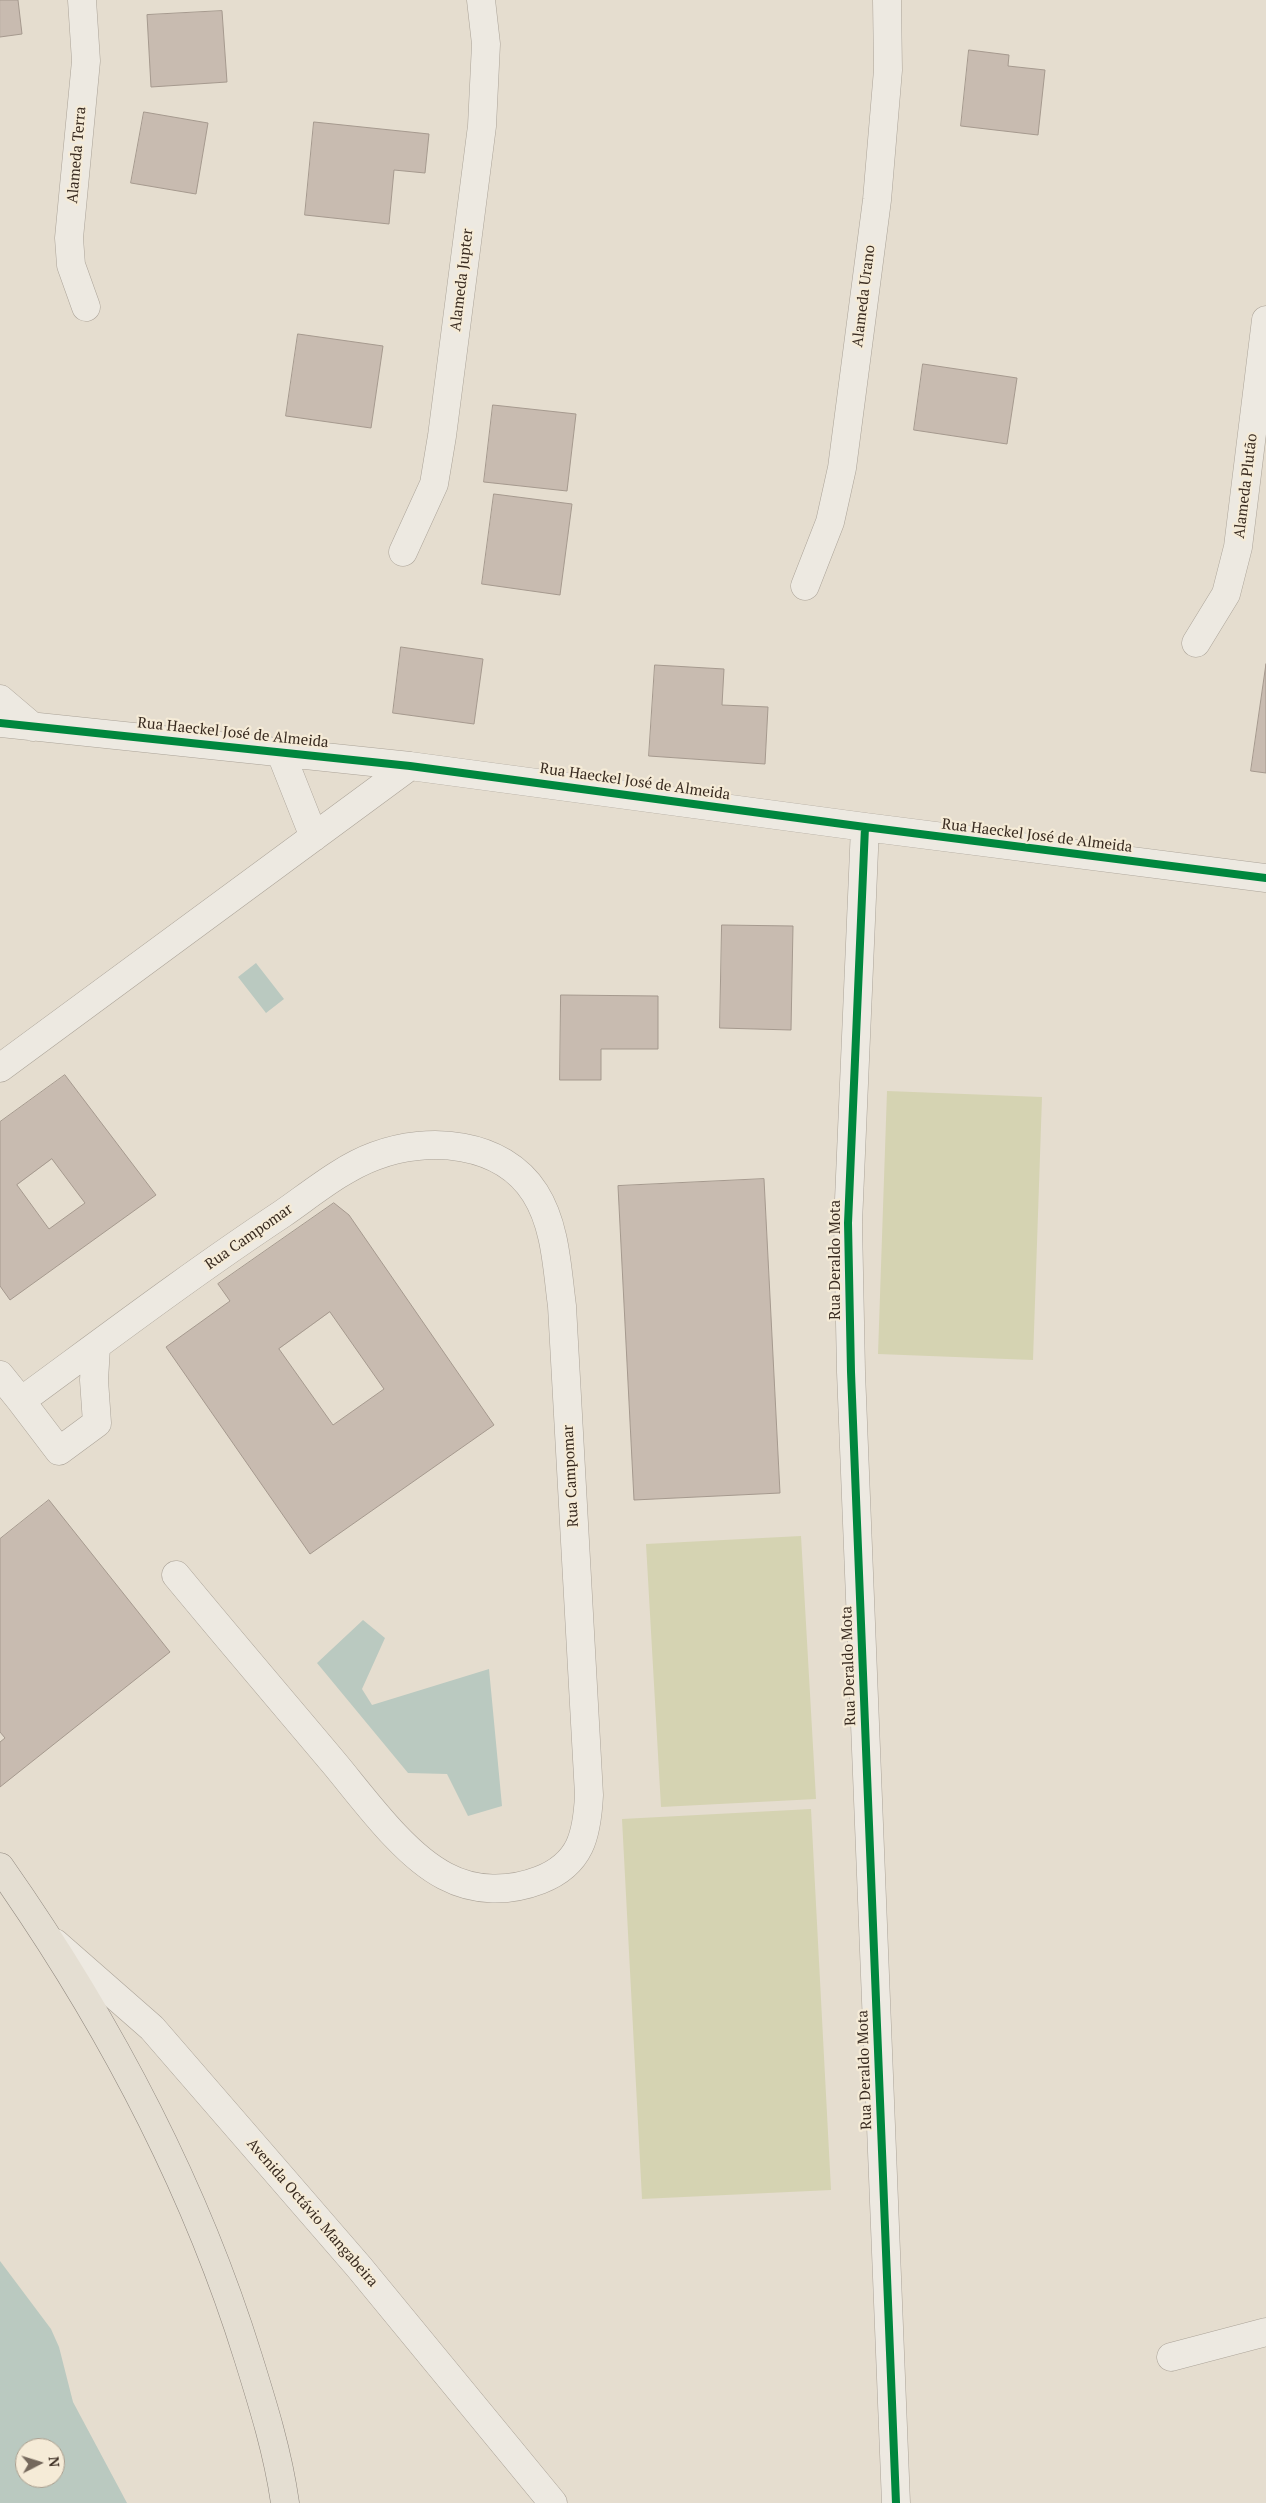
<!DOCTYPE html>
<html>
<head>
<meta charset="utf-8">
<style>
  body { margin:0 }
  #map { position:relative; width:1266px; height:2503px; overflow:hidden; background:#e5ddcf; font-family:"PT Serif",serif }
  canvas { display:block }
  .north { position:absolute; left:15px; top:2438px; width:50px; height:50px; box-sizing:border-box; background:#f5ebd7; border:1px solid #aa9e8e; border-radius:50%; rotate:85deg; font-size:14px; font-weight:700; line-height:20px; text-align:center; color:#392b20 }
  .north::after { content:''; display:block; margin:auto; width:18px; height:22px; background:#75695d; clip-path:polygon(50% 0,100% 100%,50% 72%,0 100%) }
</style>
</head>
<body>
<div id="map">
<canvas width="1266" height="2503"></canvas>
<div class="north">N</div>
</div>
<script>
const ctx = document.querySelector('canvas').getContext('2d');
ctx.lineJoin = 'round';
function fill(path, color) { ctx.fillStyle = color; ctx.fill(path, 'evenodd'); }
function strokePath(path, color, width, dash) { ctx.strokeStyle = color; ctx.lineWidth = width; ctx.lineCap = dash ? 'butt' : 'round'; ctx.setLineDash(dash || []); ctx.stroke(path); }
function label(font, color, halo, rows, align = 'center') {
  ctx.font = font + ' "PT Serif",serif'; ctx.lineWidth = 4.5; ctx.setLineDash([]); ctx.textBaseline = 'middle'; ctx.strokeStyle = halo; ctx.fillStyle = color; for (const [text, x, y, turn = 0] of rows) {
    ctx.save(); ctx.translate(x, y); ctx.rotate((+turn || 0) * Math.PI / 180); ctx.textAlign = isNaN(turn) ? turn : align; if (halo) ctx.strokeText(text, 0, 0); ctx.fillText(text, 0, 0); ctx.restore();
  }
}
fill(new Path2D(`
  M887,1091l155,6 -9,263 -155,-6z
  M801,1536l15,263 -155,8 -15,-263z
  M811,1809l20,381 -189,9 -20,-380z`), '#d5d3b2');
fill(new Path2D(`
  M256,963l28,36 -18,14 -28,-36z
  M363,1620l22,18 -23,51 10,16 117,-36 13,137 -34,10 -21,-42 -39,-1 -91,-110z
  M0,2261l51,68 8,18 14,55 54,101h-127zM25,2448h30v30h-30z`), '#bac9c0');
const building = new Path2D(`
  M0,0h18l4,34 -22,3z
  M222,11l5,71 -76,5 -4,-72z
  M969,50l40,5 -1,11 37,4 -7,65 -77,-9z
  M144,112l64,11 -12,71 -65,-11z
  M314,122l115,12 -4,39 -31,-3 -5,54 -84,-9z
  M298,334l85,12 -12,82 -85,-12z
  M923,364l94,14 -10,66 -93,-14z
  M493,405l83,9 -9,77 -83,-9z
  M494,494l78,10 -12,91 -78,-11z
  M401,647l82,12 -9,65 -81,-11z
  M1266,664v109l-15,-2z
  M655,665l69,4 -2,36 46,2 -3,57 -116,-8z
  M722,925l71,1 -2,104 -71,-2z
  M561,995l97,1v53h-57v31h-41z
  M65,1075l91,120 -146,105 -10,-14v-164zM52,1159l33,44 -36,26 -32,-44z
  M764,1179l16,314 -146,7 -16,-314z
  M334,1203l15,12 145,210 -184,129 -144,-207 64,-46 -12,-17zM330,1312l54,77 -51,36 -54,-76z
  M49,1500l121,152 -170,135v-45l5,-4 -5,-6v-193z`);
fill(building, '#c8bbb0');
strokePath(building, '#a5998e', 1);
const minor = new Path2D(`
  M82,0l4,61 -17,177 2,27 15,42
  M403,552l31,-68 8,-48 40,-310 4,-82 -5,-44
  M805,586l25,-64 12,-54 35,-268 11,-130 -1,-70
  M1196,643l30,-49 12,-47 28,-227
  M0,699l33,28
  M0,723l410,43 455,61 401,51
  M280,751l34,86
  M865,827l-17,396 3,149 45,1131
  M0,1068l410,-302
  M0,1375l21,26c86,-63 172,-128 261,-187 29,-20 60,-46 93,-58 53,-20 127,-15 160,37 21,33 22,76 27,113l27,489c-2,40 -8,69 -49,85 -31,12 -65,12 -95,-4 -41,-21 -81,-77 -111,-113 -53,-63 -106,-125 -158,-188
  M21,1401l38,50 38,-28 -3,-43 2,-33
  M55,1943l97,85 207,239 194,236
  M1171,2357l95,-25`);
const major = new Path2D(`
  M0,1867c106,151 193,313 248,490 15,48 30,96 37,146`);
strokePath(minor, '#aba398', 29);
strokePath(major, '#90887f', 29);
strokePath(minor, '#ede9e1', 28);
strokePath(major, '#e4ded2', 28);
strokePath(new Path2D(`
  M0,723l410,43 455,61 401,51
  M865,827l-17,396 3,149 45,1131`), '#00873e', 8);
label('15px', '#392b20', '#f5ebd7', [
  ["Alameda Terra",77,155,-85],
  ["Alameda Jupter",462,280,-83],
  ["Alameda Urano",864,296,-83],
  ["Alameda Plutão",1246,486,-83],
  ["Rua Haeckel José de Almeida",233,733,6],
  ["Rua Haeckel José de Almeida",635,782,8],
  ["Rua Haeckel José de Almeida",1037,836,7],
  ["Rua Campomar",249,1237,-35],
  ["Rua Deraldo Mota",836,1260,-90],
  ["Rua Campomar",571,1476,-93],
  ["Rua Deraldo Mota",849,1666,-92],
  ["Rua Deraldo Mota",865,2070,-92],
  ["Avenida Octávio Mangabeira",312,2213,49]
]);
</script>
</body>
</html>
